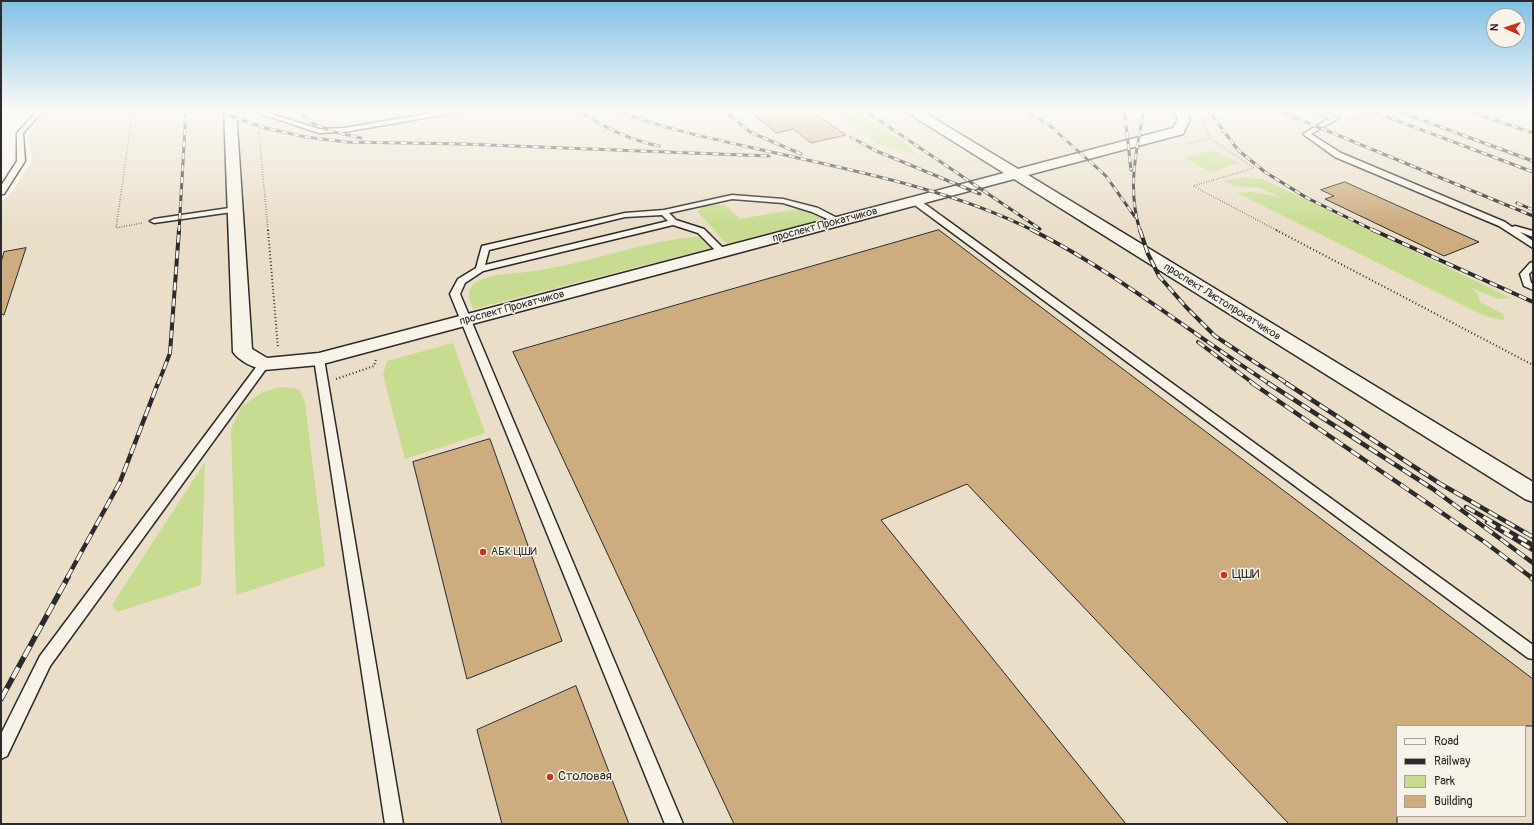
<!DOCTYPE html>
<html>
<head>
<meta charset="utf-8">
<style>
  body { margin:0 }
  #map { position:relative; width:1534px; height:825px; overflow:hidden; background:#f7f3e8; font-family:Pangolin,sans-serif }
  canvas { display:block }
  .frame { position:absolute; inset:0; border:2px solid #2b2b2b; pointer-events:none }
  .legend { position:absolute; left:1396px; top:725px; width:130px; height:92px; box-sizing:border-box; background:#f7f3e8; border:1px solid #a5a39c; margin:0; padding:5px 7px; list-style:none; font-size:12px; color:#2b2b2b }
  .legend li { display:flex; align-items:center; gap:8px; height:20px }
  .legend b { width:20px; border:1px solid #a5a39c }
  .north { position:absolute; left:1486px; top:8px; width:40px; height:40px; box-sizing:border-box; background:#f7f3e8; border:1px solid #a5a39c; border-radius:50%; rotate:273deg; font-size:11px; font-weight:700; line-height:16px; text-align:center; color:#2b2b2b }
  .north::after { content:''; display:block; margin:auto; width:14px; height:18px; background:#c8321e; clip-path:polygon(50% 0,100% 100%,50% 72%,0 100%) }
</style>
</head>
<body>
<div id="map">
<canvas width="1534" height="825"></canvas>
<div class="frame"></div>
<ul class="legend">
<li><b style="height:5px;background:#f7f3e8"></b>Road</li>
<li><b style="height:5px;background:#2b2b2b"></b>Railway</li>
<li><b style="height:11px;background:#c7dc91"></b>Park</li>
<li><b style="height:11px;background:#cdac80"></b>Building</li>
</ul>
<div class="north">N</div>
</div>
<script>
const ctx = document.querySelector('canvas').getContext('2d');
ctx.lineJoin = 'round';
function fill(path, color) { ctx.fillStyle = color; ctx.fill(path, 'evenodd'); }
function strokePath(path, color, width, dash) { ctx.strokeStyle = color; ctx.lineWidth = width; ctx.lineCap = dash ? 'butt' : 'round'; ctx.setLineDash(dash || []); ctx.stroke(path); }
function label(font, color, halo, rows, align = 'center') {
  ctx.font = font + ' Pangolin,sans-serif'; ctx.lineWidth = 3; ctx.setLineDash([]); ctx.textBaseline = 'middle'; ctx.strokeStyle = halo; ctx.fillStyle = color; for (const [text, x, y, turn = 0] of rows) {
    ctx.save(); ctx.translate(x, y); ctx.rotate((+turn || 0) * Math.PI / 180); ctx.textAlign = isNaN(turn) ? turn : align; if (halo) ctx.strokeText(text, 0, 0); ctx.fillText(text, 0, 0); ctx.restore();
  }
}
fill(new Path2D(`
  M50,110h1483v714h-1532v-622l11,-10 21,-33 -6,-21 5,-12zM1397,726h128v90h-128z`), '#eadec9');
fill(new Path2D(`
  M830,110h24v2c22,11 46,25 63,43l-38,-11z
  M1213,150l27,13 -29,9 -27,-14z
  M1240,178l23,1 248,119 -12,1 -27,-11 6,6 2,8 23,12 2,7 -20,-5 -248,-123 16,-1 27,5 -20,-9 -25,-2 -12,-5z
  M708,205h17l15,14 56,-10 18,5 9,5 -96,25 -29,-32 2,-4z
  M693,237h7l11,11 -238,61c-3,-9 -8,-17 1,-25 12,-10 37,-10 53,-12 56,-7 109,-29 166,-35z
  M453,343l32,90 -80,26 -22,-84 4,-14z
  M281,387l18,2 6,13 20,164 -89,29 -5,-166 11,-23 21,-14z
  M205,462l-4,123 -84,27 -5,-7z`), '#c7dc91');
const building = new Path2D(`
  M748,110h62l36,25 -35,8 -18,-14 -16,4z
  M1345,182l134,60 -35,14 -119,-57 9,-3 -13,-6z
  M939,230l594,449v47h-136v98h-108l-322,-340 -86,36 245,304h-392l-221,-472z
  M26,248l-22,67 -3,-1v-52l3,-10z
  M490,439l72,202 -95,38 -54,-217z
  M576,686l53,138h-127l-25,-94z`);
fill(building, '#cdac80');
strokePath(building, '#2b2b2b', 1);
const lane = new Path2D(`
  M38,110h6l-21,23 2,28 -21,33h-3v-8l16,-25v-28z
  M250,110h9l60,19 25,-1 105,-18h13l-3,2 -115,20 -25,1z
  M1311,110h8l20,8 -28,16 30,19 164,69 7,5 3,-1 18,5v6l-13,-5 13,9v7l-34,-22 -164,-69 -32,-23 27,-16z
  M732,195l51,4 35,9 25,13 -1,2h-6l-24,-11 -29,-9 -51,-4 -63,14 7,7 28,9 21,21 1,2 -1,2h-6l-21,-21 -25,-8 -190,46 -18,12 -5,11 223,530h-18l-215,-530 8,-15 18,-11 6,-22 143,-33 39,-3zM662,215l6,6 -183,44 4,-15 136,-33z
  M912,199h6l615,446v14l-5,-1 -616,-455z
  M236,207h3v4l-85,12 -4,-2 4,-2z
  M1533,262v8l-4,4 2,9h2v7l-9,-4 -4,-12 10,-11z
  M319,356l5,3 79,465h-18l-71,-465z
  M264,361l5,3 -1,2 -218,300 -43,90 -6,3v-25l39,-78 220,-294z`);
const street = new Path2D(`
  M224,110h12l16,239 15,9 52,-5 685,-180 -96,-60 -2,-3h14l98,59 155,-41 5,-9 -4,-9h12l4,9 -7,15 -155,41 505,307v20l-8,-3 -511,-320 -695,186 -55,5c-10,-2 -25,-9 -31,-18z`);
strokePath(lane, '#2b2b2b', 3);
strokePath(street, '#2b2b2b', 3);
strokePath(new Path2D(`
  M133,110l-17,118 26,-5
  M888,110l9,6
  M1347,118l55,-4 131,49
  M258,122l10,109
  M1210,138l44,30 -61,18 85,45
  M1186,144l24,-6 -11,-24`), '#2b2b2b', 1.5, [0.5, 2]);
strokePath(new Path2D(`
  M268,230l10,118
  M1276,230l257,135
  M336,379l38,-13 2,-7`), '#2b2b2b', 2, [1, 2.5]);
fill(lane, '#f7f3e8');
fill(street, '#f7f3e8');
const railFar3 = new Path2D(`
  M213,110l52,18 41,9 41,5 116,2 306,12
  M298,110l16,14 16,7 31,7
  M578,110c25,17 51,30 81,36
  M615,110c44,17 89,27 134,37 92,21 201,41 285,84
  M724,110l26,22 51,22
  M864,110l176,119
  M1023,110l25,14 58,52 29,41
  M1120,110l5,6 6,54
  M1208,110l30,40 27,22 42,26 68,33
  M1277,110l256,106
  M1369,110l164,62
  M1395,110l138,51
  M1466,110l67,23
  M851,137l23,13 106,44
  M1517,203l16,7
  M179,231l7,-121
  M1140,231c-13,-43 -4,-79 4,-121`);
const railFar2 = new Path2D(`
  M1032,230c84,42 159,103 238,154
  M1140,230l8,24 11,22 27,31 29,29 73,48
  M1373,230l160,72
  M1198,342l56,42
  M158,384l12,-31 9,-123`);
const railFar1 = new Path2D(`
  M1252,383l234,160 46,35
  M1268,383l165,106 100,74
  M1286,383l153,100 94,54
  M1466,507l67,38
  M1487,522l46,28
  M67,578l53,-96 38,-99`);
const rail = new Path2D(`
  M1531,577l2,2
  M1,699l67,-122`);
strokePath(railFar3, '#2b2b2b', 3);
strokePath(railFar2, '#2b2b2b', 4);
strokePath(railFar1, '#2b2b2b', 4.5);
strokePath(rail, '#2b2b2b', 5.5);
strokePath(railFar3, '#f7f3e8', 2, [6]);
strokePath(railFar2, '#f7f3e8', 2.5, [8]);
strokePath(railFar1, '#f7f3e8', 3, [10]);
strokePath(rail, '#f7f3e8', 4, [12]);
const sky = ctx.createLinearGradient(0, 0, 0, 225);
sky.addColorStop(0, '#81c0e8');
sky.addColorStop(0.49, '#fbfaf5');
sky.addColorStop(1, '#fbfaf500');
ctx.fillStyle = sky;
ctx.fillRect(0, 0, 1534, 225);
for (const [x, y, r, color] of [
  [483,552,4,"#c8321e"],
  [1224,575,4,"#c8321e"],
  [550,777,4,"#c8321e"]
]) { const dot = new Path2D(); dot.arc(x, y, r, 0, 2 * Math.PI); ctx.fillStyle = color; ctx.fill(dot); strokePath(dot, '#f7f3e8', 1.5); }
label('11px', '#2b2b2b', '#f7f3e8', [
  ["проспект Прокатчиков",825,225,-15],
  ["проспект Листопрокатчиков",1222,302,32],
  ["проспект Прокатчиков",512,308,-15]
]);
label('11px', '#2b2b2b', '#f7f3e8', [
  ["АБК ЦШИ",491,552]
], 'left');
label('13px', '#2b2b2b', '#f7f3e8', [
  ["ЦШИ",1232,575],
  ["Столовая",558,777]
], 'left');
</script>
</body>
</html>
